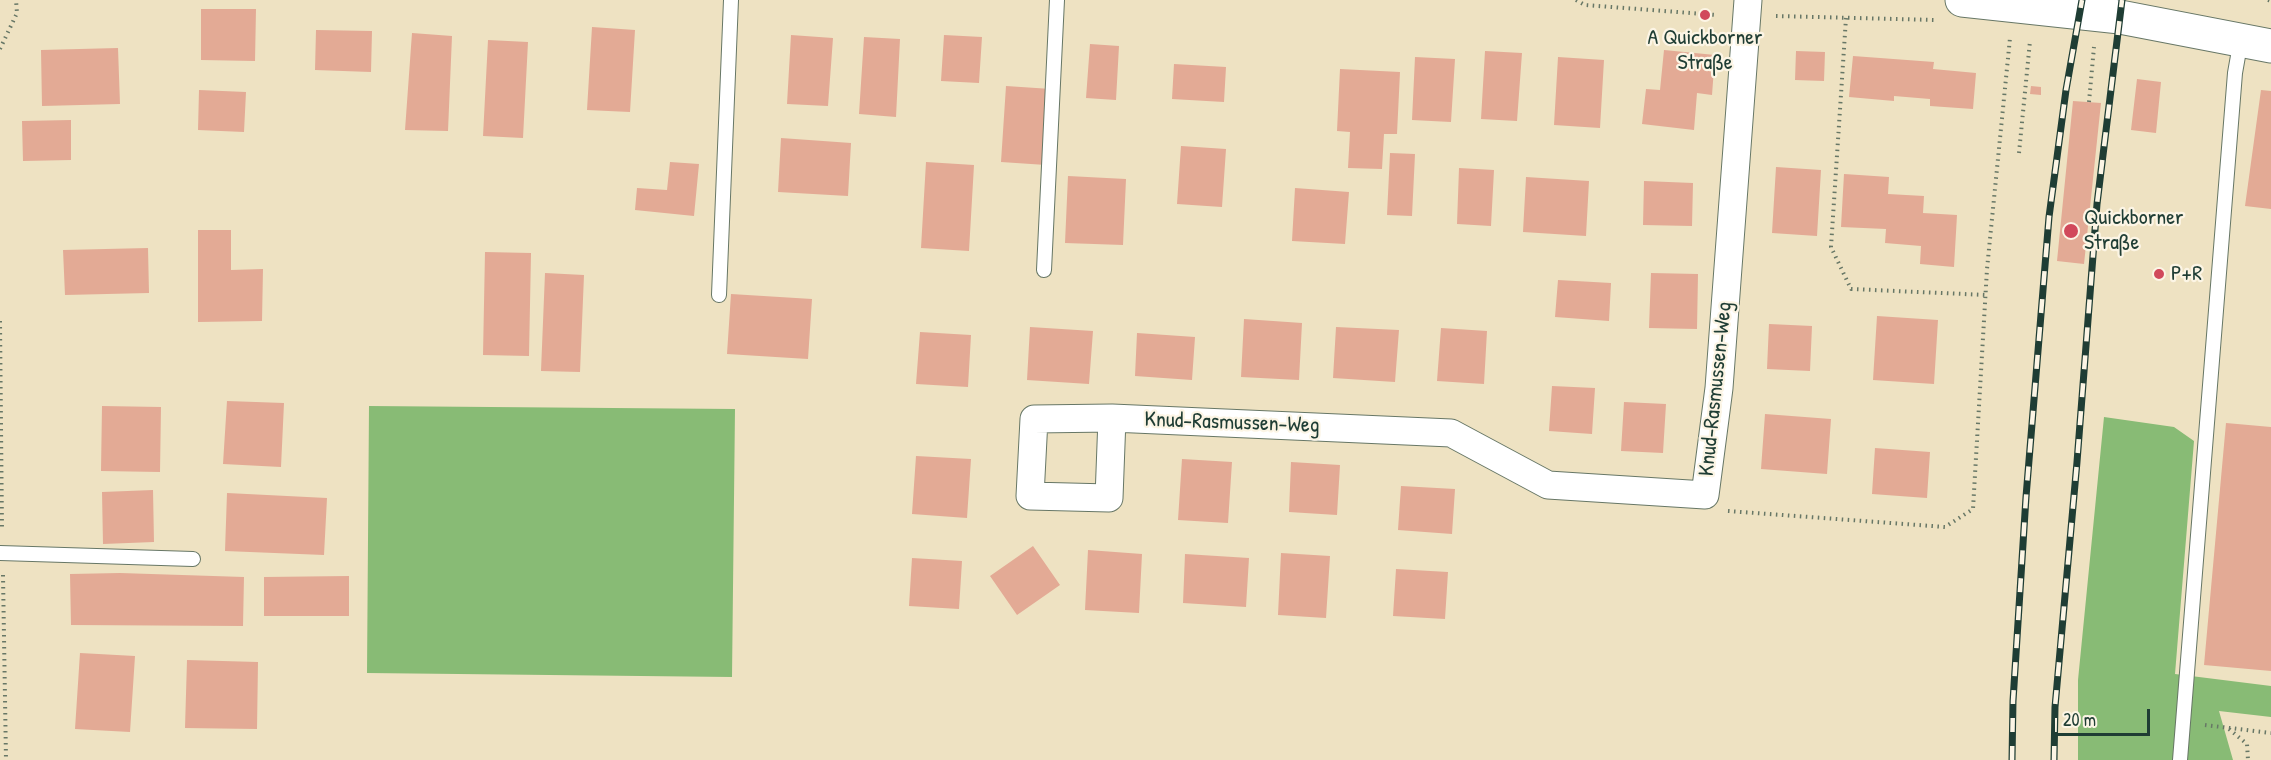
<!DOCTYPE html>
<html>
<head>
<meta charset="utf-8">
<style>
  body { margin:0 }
  #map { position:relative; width:2271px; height:760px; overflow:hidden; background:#eee2c2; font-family:"Patrick Hand",sans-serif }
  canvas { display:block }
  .scale { position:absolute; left:2052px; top:709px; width:98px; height:27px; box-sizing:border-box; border:3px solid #1f3d34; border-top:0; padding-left:8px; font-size:18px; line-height:21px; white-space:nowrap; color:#1f3d34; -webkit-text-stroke:4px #fcf5e5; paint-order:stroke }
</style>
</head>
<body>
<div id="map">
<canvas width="2271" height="760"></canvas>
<div class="scale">20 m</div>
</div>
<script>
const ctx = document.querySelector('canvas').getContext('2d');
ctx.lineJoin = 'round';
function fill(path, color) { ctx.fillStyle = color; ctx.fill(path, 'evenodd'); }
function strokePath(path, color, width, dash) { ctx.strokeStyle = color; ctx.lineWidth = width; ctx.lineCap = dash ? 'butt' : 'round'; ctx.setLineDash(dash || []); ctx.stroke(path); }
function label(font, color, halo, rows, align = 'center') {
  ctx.font = font + ' "Patrick Hand",sans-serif'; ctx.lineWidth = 4.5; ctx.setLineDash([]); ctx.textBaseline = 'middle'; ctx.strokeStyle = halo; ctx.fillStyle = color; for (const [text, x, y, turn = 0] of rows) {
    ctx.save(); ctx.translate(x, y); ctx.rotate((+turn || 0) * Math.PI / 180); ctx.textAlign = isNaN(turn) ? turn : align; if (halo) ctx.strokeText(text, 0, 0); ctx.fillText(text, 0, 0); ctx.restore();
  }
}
fill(new Path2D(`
  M369,406l366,3 -3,268 -365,-4z
  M2104,417l70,10 20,14 -19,233 96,12v31l-52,-6 14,49h-155v-80z`), '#88bb75');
fill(new Path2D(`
  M201,9h55l-1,52 -54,-1z
  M592,27l43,3 -5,82 -43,-2z
  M316,30l56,1 -1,41 -56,-2z
  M412,33l40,3 -4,95 -43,-1z
  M791,35l42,3 -5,68 -41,-2z
  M944,35l38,2 -3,46 -38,-2z
  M864,37l36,2 -4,78 -37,-3z
  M488,40l40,2 -5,96 -40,-2z
  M1090,44l29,2 -3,54 -30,-2z
  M118,48l2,56 -78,2 -1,-56z
  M1664,50l51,5 -3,40 -15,-2 -3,37 -52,-6 4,-35 14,1z
  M1485,51l37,2 -5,68 -36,-2z
  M1796,51l29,1 -1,29 -29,-1z
  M1853,56l81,6 -1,7 43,4 -3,36 -43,-3v-7l-36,-3v5l-45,-4z
  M1415,57l40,2 -4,63 -39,-2z
  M1558,57l46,3 -4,68 -46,-3z
  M1174,64l52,3 -2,35 -52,-3z
  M1340,69l60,3 -3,62h-13l-2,35 -34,-1 2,-36 -13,-1z
  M2137,79l24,3 -5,51 -25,-3z
  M1006,86l45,3 -5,76 -45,-3z
  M2031,86l10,1v8l-11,-1z
  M199,90l47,2 -2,40 -46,-2z
  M2261,90l10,1v118l-26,-3z
  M2073,101l28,2 -17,161 -27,-3z
  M71,120v40l-48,1 -1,-40z
  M781,138l70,5 -3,53 -70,-4z
  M1181,146l45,3 -4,58 -45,-3z
  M1390,153l25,1 -3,62 -25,-1z
  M670,162l29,2 -5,52 -59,-6 2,-22 30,2z
  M926,162l48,3 -5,86 -48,-3z
  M1776,167l45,3 -4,66 -45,-3z
  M1459,168l35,2 -3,56 -34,-2z
  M1844,174l45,3 -1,17 36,2 -1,17 34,2 -3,52 -34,-3 1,-18 -36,-3 1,-14 -45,-2z
  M1068,176l58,3 -3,66 -58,-2z
  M1526,177l63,4 -3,55 -63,-4z
  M1644,181l49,2 -1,43 -49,-1z
  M1295,188l54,4 -4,52 -53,-3z
  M198,230h33v40l32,-1 -1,52 -64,1z
  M148,248l1,45 -84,2 -2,-45z
  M485,252l46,1 -2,103 -46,-1z
  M545,273l39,2 -4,97 -39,-1z
  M1651,273l47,1 -1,55 -48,-1z
  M1558,280l53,3 -2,38 -54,-4z
  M731,294l81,5 -4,60 -81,-5z
  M1877,316l61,4 -4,64 -61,-4z
  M1244,319l58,4 -3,57 -58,-3z
  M1769,324l43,2 -2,45 -43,-2z
  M1030,327l63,4 -4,53 -62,-4z
  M1336,327l63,3 -4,52 -62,-4z
  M1441,328l46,3 -3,53 -47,-3z
  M920,332l51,3 -3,52 -52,-3z
  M1137,333l58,4 -3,43 -57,-4z
  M1552,386l43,2 -3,46 -43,-3z
  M227,401l57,2 -3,64 -58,-3z
  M1624,402l42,2 -3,49 -42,-2z
  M102,406l59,1 -1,65 -59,-1z
  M1765,414l66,5 -4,55 -66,-5z
  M2226,423l45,4v244l-67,-6z
  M1875,448l55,4 -3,46 -55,-4z
  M916,456l55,3 -4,59 -55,-4z
  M1182,459l50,3 -4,61 -50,-3z
  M1291,462l49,3 -3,50 -48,-3z
  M1401,486l54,3 -3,45 -54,-4z
  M153,490l1,52 -51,2 -1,-52z
  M227,493l100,5 -3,57 -99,-4z
  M1033,546l27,39 -43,30 -27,-39z
  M1088,550l54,4 -3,59 -54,-3z
  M1281,553l49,3 -4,62 -48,-3z
  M1185,554l64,4 -3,49 -63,-4z
  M912,558l50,3 -3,48 -50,-3z
  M1396,569l52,3 -3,47 -52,-3z
  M120,573l124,4 -1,49 -172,-1 -1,-51z
  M349,576v40h-85v-39z
  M80,653l55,3 -5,76 -55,-3z
  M187,660l71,2 -1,67 -72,-1z`), '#e3aa95');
const service = new Path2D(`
  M1044,270l13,-270
  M719,295l12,-295
  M0,553l193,6
  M2180,760l55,-687 6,-34`);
const minor = new Path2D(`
  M1112,418l-3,80 -79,-2 4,-77 78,-1 339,15 97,52 157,10 14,-107 29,-388`);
const tertiary = new Path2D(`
  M1962,0l158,17 151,29`);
strokePath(service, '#677766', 16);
strokePath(minor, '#677766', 29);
strokePath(tertiary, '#677766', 35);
strokePath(new Path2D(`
  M1576,0l9,5 132,10
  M2268,0l3,1
  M1776,16l160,4
  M1846,18l-15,229 20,42 135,6
  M0,49l17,-36 -1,-13
  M2089,102l5,-55
  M2019,153l11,-112
  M0,321l2,210
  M1728,511l217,16 28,-18 14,-240 23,-231
  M3,575l3,185
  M2205,725l66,8
  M2229,729l18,15 1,16`), '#677766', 4, [1.5, 4.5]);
strokePath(service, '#fff', 14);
strokePath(minor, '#fff', 27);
strokePath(tertiary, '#fff', 33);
const rail = new Path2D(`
  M2012,760l1,-59 13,-204 23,-280 17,-127 16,-90
  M2054,760l1,-53 22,-245 20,-258 25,-204`);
strokePath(rail, '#1f3d34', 7);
strokePath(rail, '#fcf5e5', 4.5, [14]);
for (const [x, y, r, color] of [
  [1705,15,6,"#d1495b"],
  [2071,231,8,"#d1495b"],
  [2159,274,6,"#d1495b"]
]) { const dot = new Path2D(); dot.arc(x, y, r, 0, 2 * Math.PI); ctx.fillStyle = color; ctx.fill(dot); strokePath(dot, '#fcf5e5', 2); }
label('22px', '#1f3d34', '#fcf5e5', [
  ["A Quickborner",1705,38,"center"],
  ["Straße",1705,63,"center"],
  ["Quickborner",2084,218],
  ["Straße",2084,243],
  ["P+R",2171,274]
], 'left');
label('22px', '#1f3d34', '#fcf5e5', [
  ["Knud-Rasmussen-Weg",1716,389,-84],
  ["Knud-Rasmussen-Weg",1232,423,2]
]);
</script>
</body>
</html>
